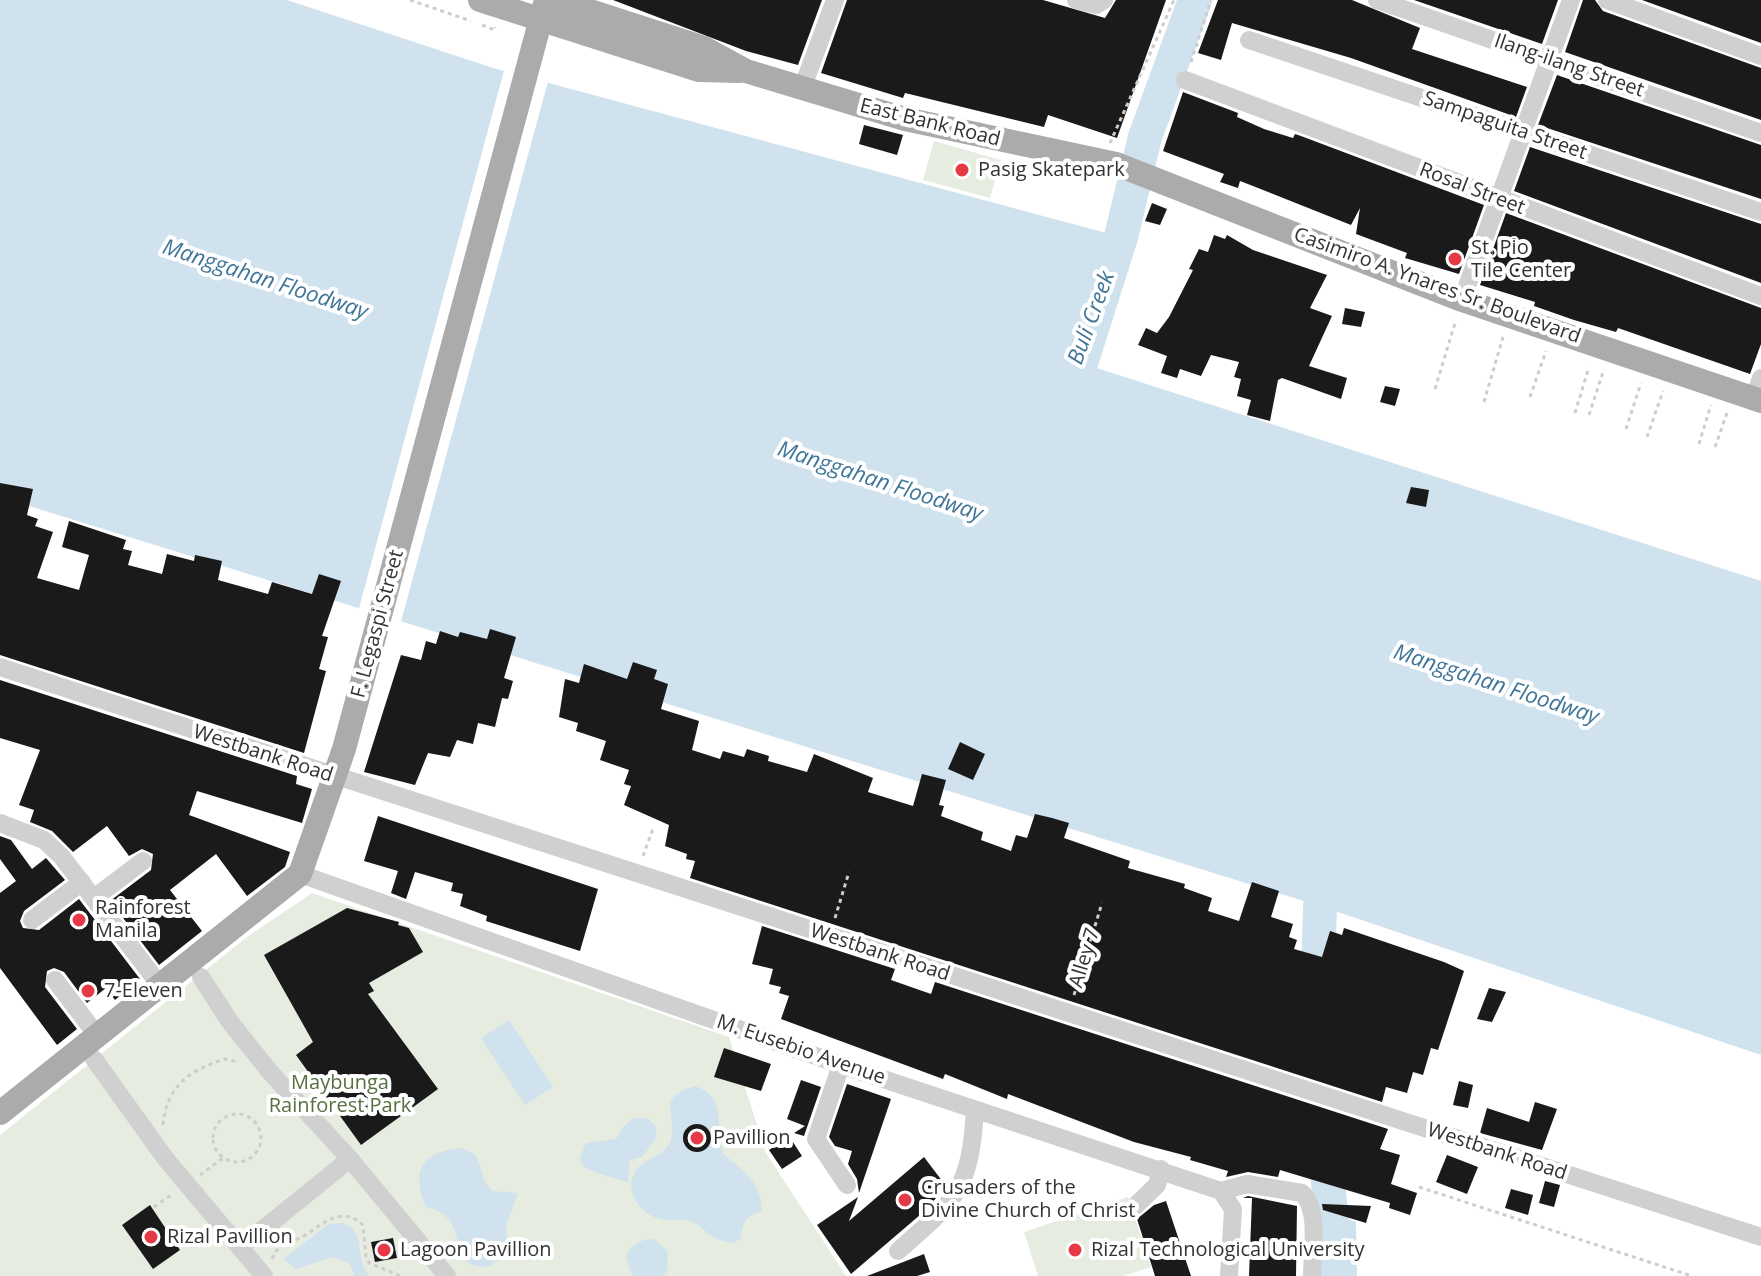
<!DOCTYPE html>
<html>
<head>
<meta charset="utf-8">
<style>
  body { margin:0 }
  canvas { display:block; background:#fff }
</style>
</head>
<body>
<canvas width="1761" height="1276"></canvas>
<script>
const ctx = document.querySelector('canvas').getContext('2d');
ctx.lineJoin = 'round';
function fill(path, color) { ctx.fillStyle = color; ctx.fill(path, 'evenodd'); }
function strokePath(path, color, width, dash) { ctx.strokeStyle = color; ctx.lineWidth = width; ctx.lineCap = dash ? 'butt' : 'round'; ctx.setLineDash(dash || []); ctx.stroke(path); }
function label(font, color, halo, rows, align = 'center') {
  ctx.font = font + ' "Open Sans",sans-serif'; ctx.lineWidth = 8; ctx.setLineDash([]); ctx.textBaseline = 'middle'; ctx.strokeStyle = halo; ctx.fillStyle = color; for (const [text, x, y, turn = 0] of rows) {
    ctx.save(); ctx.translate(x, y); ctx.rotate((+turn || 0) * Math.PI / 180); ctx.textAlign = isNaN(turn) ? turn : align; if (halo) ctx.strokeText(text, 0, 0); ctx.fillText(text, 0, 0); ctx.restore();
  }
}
fill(new Path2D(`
  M934,141l67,19 -11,38 -67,-18z
  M312,893l417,144 37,116 80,123h-846v-141l247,-198z
  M1128,1197l23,70 -28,9h-85l-14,-44z`), '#e6ecdf');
fill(new Path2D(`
  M0,0h287l206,68 628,169 -40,126 680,218v474l-441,-149 -1320,-409z
  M509,1020l44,67 -28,18 -44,-67z
  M695,1086c35,12 18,43 29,69 22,17 37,28 38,57 -16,2 -20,12 -21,27l-9,4c-27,-5 -23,-14 -42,-22 -8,-4 -16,0 -24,-1 -23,-2 -43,-26 -31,-48 9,-15 29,-14 36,-32 8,-26 -18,-41 24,-54z
  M634,1118h13l8,7 2,12 -15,20 -12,3 -2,22c-16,-6 -32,-7 -45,-16l-3,-8 6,-15 30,-4 8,-13z
  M462,1148l14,7 9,27 7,9 26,2 -12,33 2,24 -17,16c-51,6 -15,-49 -65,-59 -16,-37 -3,-56 36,-59z
  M1316,1206l40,16 1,54h-41z
  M343,1223c24,8 11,34 26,53h-14l-6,-13 -16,-6 -37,12 -13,-10 46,-35z
  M653,1239l15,12 -1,20 -4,5h-31l-6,-19c6,-13 12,-17 27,-18z`), '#cfe2ee');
fill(new Path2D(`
  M505,67l44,11 -149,547 -42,-13z`), '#fff');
strokePath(new Path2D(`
  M1066,380l15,-17 40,-126 24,-100 50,-137
  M1320,906l-2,64 16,9 -4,13
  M1321,1146l-4,12 9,3 11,115`), '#cfe2ee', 34);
fill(new Path2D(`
  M613,0h209l-24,65 -52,-14z
  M847,0h196l62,18 11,-18h50l-49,138 -69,-23 -4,12 -139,-34 -2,5 -82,-25z
  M1218,0h134l68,28 -8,21 115,38 -11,30 -165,-59 -119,-35 -11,37 -23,-7z
  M1414,0h144l-16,44z
  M1583,0h12l8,11 158,57v52l-196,-68z
  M1642,0h119v43z
  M1557,75l204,70v54l-223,-74z
  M1183,92l55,21 -1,4 27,12 29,9 2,-4 6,2 183,69 -25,69 -54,-16 2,-5 -51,-19 4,-26 -9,17 -98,-39 -13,-5 -2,7 -18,-6 4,-8 -61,-23z
  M864,125l39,10 -6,20 -38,-11z
  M1530,147l231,77v59l-247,-92z
  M1152,203l15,6 -7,16 -15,-4z
  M1506,213l255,95v36l-11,30 -132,-46 -2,4 -42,-12 -40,-14 1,-4 -55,-17z
  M1214,235l11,4 2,-4 26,15 74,25 -17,33 22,8 -23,50 38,12 -6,21 -59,-21 -4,2 -8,41 -23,-6 4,-15 -14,-4 4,-17 -7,-2 5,-15 -28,-7 -10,21 -21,-7 -3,9 -16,-5 6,-17 -29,-11 8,-17 11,5 12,-16 24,-47 -4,-1 10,-20 9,3z
  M1345,308l20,4 -4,15 -19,-3z
  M1385,386l15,3 -5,17 -15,-4z
  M0,483l33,6 -6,26 11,4 -3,7 18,6 -16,46 42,12 10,-35 -27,-8 7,-26 57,19 -3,9 9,2 -4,14 34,9 5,-20 27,7 1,-6 27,6 -4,19 50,14 4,-12 40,12 7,-20 22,7 -19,55 6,1 -9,32 7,2 -22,82 -304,-98z
  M1411,487l18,3 -3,17 -20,-4z
  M490,629l26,8 -12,41 9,3 -5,18 -6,-1 -7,29 -17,-4 -5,21 -16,-4 -7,17 -22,-4 -13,32 -51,-13 37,-117 20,5 5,-19 10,3 4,-13 18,6 2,-5 27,7z
  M633,662l24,8 -3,9 14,5 -7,25 38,12 -7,29 28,9 3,-8 21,6 3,-8 22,7 -1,5 39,11 7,-18 59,24 -5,14 45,14 9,-32 24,6 -7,25 5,1 -3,10 42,16 -2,8 30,11 5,-16 11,3 8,-24 17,4 17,5 -5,15 66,23 -2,7 57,16 -1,4 28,10 -4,13 31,10 13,-39 27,9 -8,26 22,7 -4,13 8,3 -3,9 28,8 8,-26 12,4 2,-7 100,34 20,9 -26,79 -7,-2 -8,27 -10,-3 -6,21 -21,-6 -4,15 -692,-224 5,-17 -9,-2 1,-5 -22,-8 4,-21 -45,-20 7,-19 -7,-2 5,-14 -29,-10 6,-19 -30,-10 2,-8 -19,-6 6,-38 14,4 5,-19 43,15z
  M0,680l297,96 -1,8 16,5 -10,34 -105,-32 -8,24 101,37 -5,15 -38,29 -31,-42 -46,36 32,41 -43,34 -49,-64 41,-31 2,-16 -11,-5 -13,7 -22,-30 -34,26 -21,-21 -22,-9 4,-12 -15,-5 21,-55 -40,-12z
  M960,742l25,12 -12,26 -25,-11z
  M378,816l220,73 -18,62 -94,-30 1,-5 -27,-10 3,-12 -12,-3 2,-8 -38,-11 -9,27 -15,-6 7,-22 -34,-10z
  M0,836l11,4 21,29 14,-11 19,22 -41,31 -4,10 3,7 16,2 40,-31 61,80 -25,21 -9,-12 -19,15 -23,-31 -10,-4 -7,3 -2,16 32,42 -20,16 -57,-77v-75l16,-12 -16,-22z
  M347,908l52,14 -1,3 11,3 14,24 -54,31 5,8 -6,3 70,95 -77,56 -65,-90 17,-13 -49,-87z
  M762,926l133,43 -4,11 40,14 4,-12 453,147 -8,20 20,6 -9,29 26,9 -7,22 -21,-7 1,-5 -110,-33 -2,7 -30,-5 -22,5 2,-6 -38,-11 1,-3 -57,-15 -126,-48 -1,5 -62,-25 -2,5 -162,-60 8,-23 -10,-3 2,-6 -12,-3 4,-15 -21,-5z
  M1489,988l17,4 -14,30 -15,-3z
  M724,1048l47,16 -10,27 -47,-14z
  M801,1080l20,7 -17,49 -10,-3 11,-7 -18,-7z
  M1459,1081l14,4 -5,23 -15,-3z
  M847,1084l44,15 -32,94 -2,-14 -9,-15 4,-13 -17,-5 -6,-9z
  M1535,1102l22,7 -15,41 -62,-17 7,-25 42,14z
  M683 1138a14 14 0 1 1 28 0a14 14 0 1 1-28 0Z
  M789,1136l13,20 -20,13 -13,-19z
  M1447,1155l31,12 -11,27 -31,-12z
  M924,1157l22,29 -19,23 -76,65 -34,-49 41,-28 -9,24z
  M1545,1181l15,4 -6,22 -15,-4z
  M1511,1189l22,6 -5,20 -23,-7z
  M1248,1196l49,10 -1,70h-47l3,-78h-9z
  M1166,1201l25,75h-36l-18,-57 17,-14z
  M1322,1204l49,2 -5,17 -43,-13z
  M150,1205l30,45 -27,19 -31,-44z
  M393,1238l4,20 -22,4 -4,-20z
  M924,1254l6,18 -13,4h-50z`), '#1a1a1a');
strokePath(new Path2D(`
  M410,0l61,21
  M482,25l13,5v-3
  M1191,62l20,-62
  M1110,143l64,-143
  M1435,389l21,-69
  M1530,397l16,-46
  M1484,402l19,-65
  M1575,413l14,-46
  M1589,415l15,-46
  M1626,429l15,-46
  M1647,437l16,-46
  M1699,444l12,-39
  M1715,447l12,-34
  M643,856l11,-30
  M835,918l14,-46
  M1074,995l28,-92
  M213 1138a24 24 0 1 1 48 0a24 24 0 1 1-48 0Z
  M163,1125c4,-40 27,-55 62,-66l13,3
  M200,1175l23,-17
  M1419,1187l273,89
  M154,1207l17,-12
  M272,1259c6,-18 22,-16 35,-25 18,-12 35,-28 56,-9l3,32 3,6 32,13`), '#cdcdcd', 3, [4, 4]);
strokePath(new Path2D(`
  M1076,0l20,5 8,-5
  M1377,0l384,133
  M1607,0l154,56
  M1249,40l512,172
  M1185,80l576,216
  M802,89l33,-89
  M1462,300l109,-300
  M1754,398l7,-20
  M0,667l1761,570
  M0,823l44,17 18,17 97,127
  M300,874l541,191 380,126 12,18 -4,67
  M94,898l49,-37
  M32,920l50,-38
  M201,977l29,45 40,50 80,87 97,117
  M55,980l41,54
  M94,1059l71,99 99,118
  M841,1065l-25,74 31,46
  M1221,1191l26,-7 55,9c18,16 10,60 10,83
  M1133,1208l24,-23 4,-16
  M241,1247l109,-88
  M898,1251c58,-51 72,-60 77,-141`), '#d0d0d0', 18);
strokePath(new Path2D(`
  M480,0l219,70 40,1
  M556,0l148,48 42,23 159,48 211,45 346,136 299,101
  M0,1113l300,-239 44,-125 202,-749`), '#ababab', 24);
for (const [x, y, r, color] of [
  [962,170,8,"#e63946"],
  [1455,259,8,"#e63946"],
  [79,920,8,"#e63946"],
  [88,991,8,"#e63946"],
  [697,1138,8,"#e63946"],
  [905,1200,8,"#e63946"],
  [151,1237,8,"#e63946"],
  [384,1250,8,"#e63946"],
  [1075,1250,8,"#e63946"]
]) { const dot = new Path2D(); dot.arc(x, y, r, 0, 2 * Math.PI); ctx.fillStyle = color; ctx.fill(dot); strokePath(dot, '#fff', 3); }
label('20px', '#333', '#fff', [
  ["Ilang-ilang Street",1569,66,19],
  ["East Bank Road",930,123,14],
  ["Sampaguita Street",1505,126,19],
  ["Rosal Street",1472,189,21],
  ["Casimiro A. Ynares Sr. Boulevard",1437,286,20],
  ["F. Legaspi Street",378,624,-75],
  ["Westbank Road",263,754,18],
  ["Westbank Road",880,953,18],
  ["Alley 7",1085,958,-73],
  ["M. Eusebio Avenue",801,1050,19],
  ["Westbank Road",1497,1152,18]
]);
label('20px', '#333', '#fff', [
  ["Pasig Skatepark",978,170],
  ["St. Pio",1471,248],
  ["Tile Center",1471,271],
  ["Rainforest",95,908],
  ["Manila",95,931],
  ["7-Eleven",104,991],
  ["Pavillion",713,1138],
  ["Crusaders of the",921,1188],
  ["Divine Church of Christ",921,1211],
  ["Rizal Pavillion",167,1237],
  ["Lagoon Pavillion",400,1250],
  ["Rizal Technological University",1091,1250]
], 'left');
label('20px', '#56703f', '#fff', [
  ["Maybunga",340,1083],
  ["Rainforest Park",340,1106]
]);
label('italic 22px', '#3f7597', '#fff', [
  ["Manggahan Floodway",265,280,18],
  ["Buli Creek",1092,318,-70],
  ["Manggahan Floodway",880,482,18],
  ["Manggahan Floodway",1496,685,18]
]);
</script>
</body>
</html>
